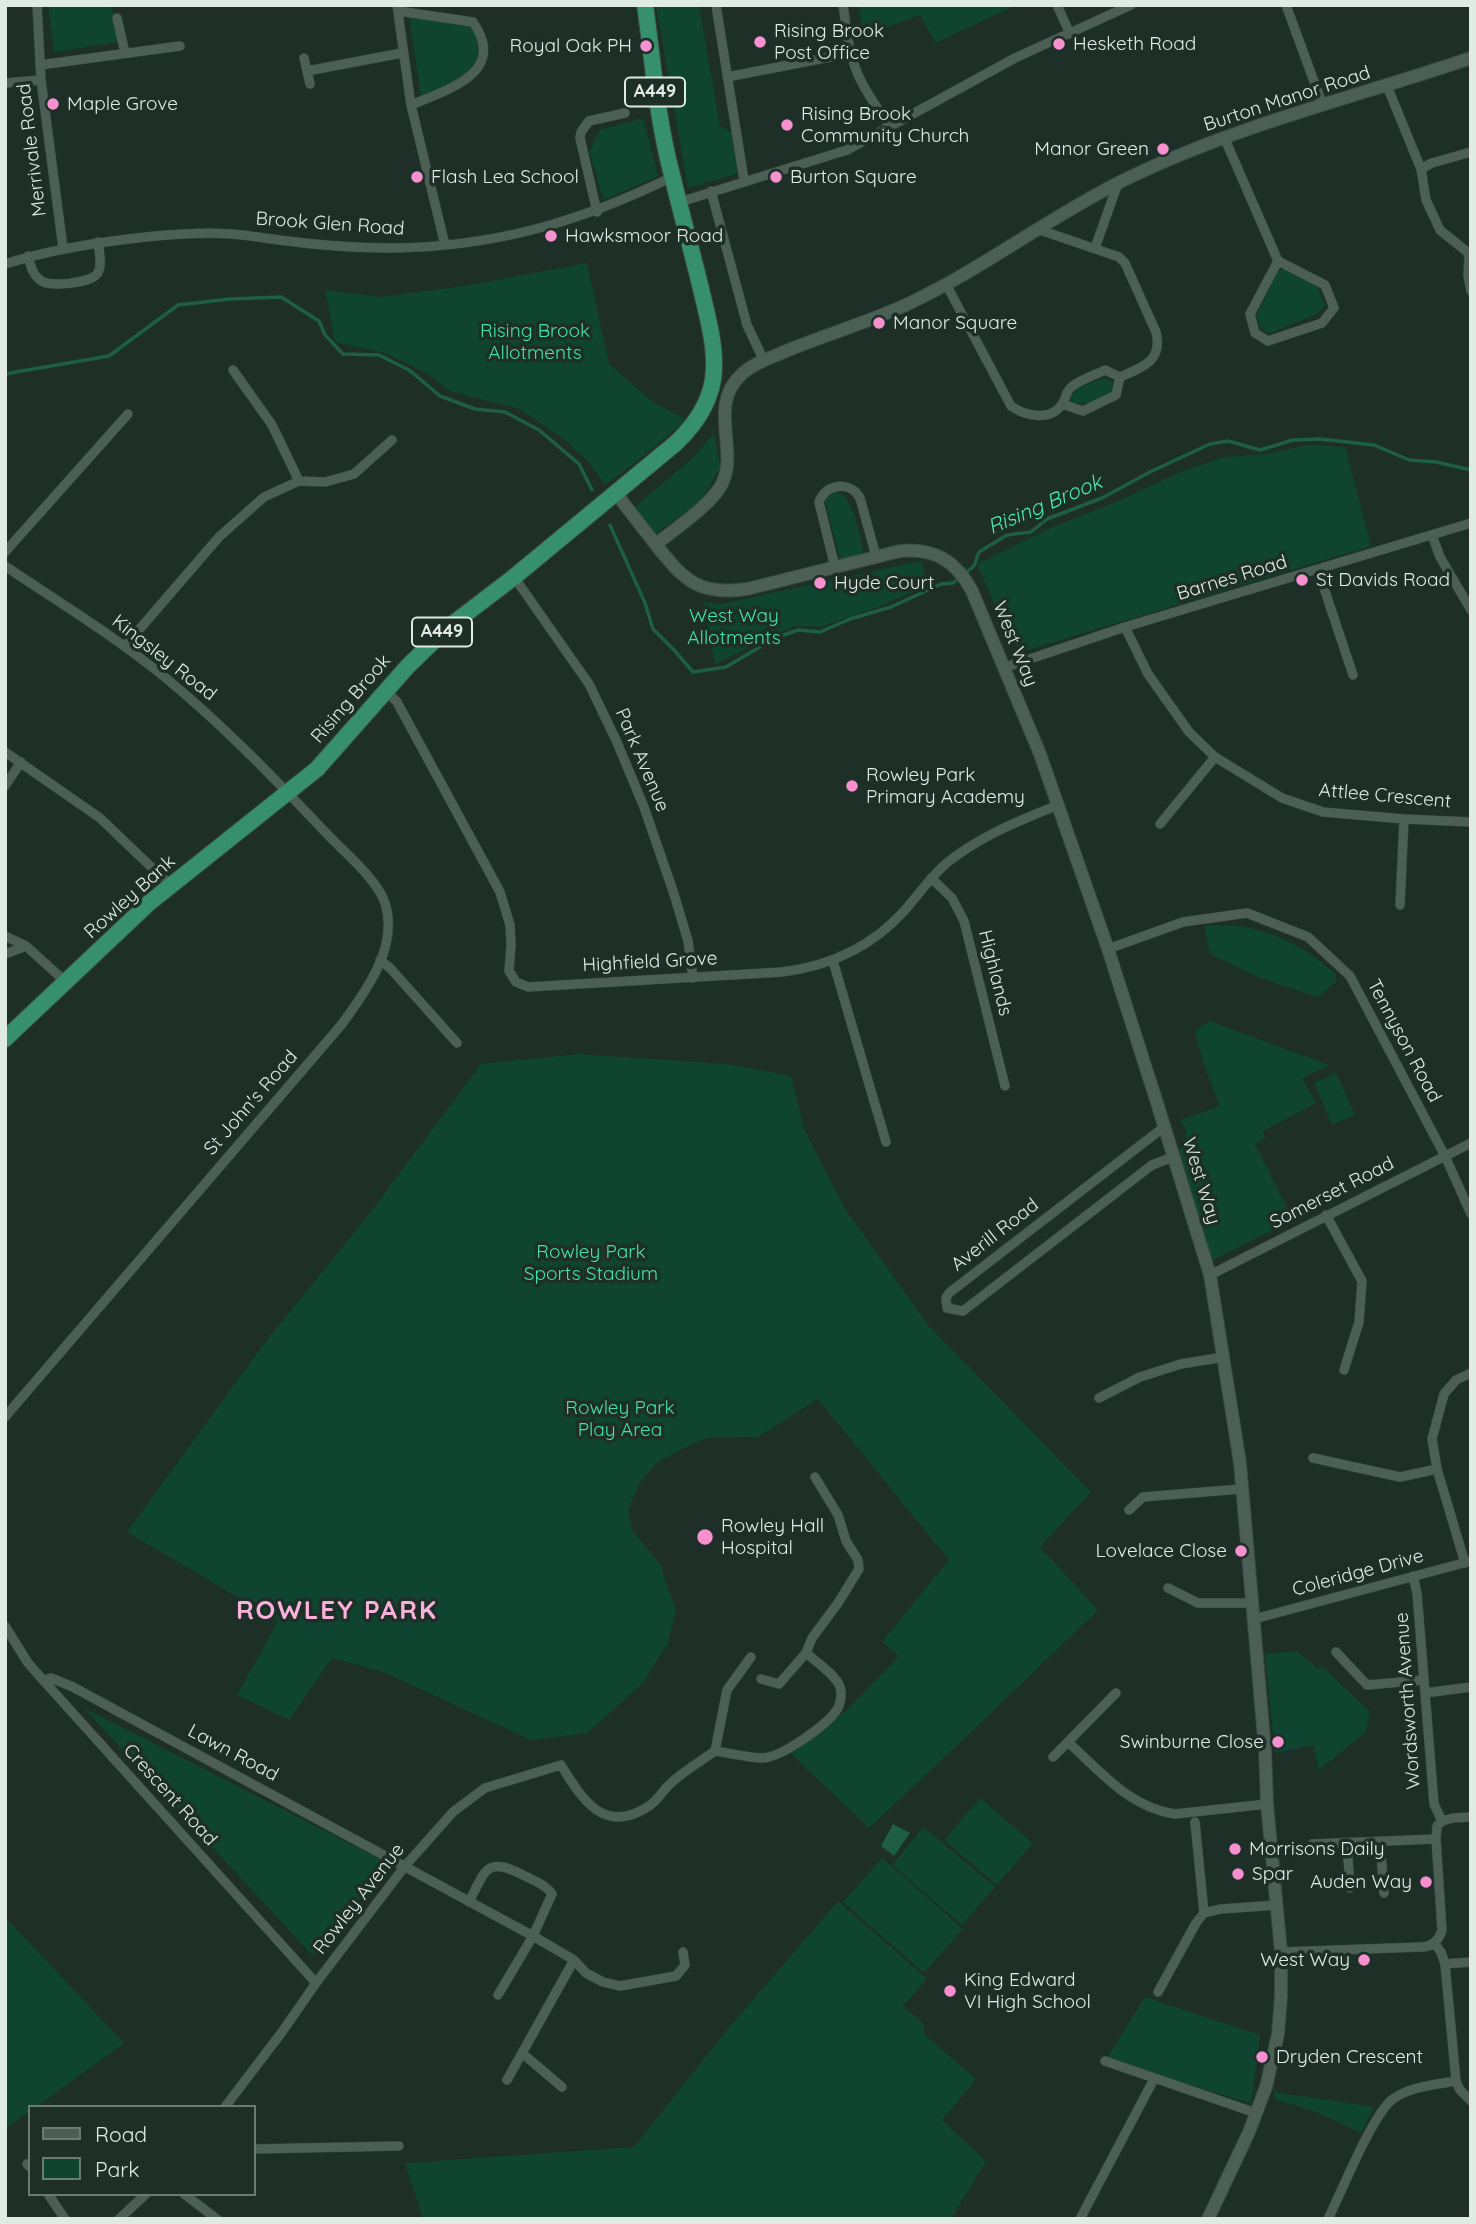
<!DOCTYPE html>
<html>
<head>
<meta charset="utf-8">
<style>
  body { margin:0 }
  #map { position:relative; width:1476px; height:2224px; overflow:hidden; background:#1d2f27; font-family:Quicksand,sans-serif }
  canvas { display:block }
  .frame { position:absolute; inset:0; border:7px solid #e0ebe5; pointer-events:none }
  .legend { position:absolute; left:28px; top:2105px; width:228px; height:91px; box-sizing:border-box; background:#1d2f27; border:2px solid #6b7a73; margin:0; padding:9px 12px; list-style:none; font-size:21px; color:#e0ebe5 }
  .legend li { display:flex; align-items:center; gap:14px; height:35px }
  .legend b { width:35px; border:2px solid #6b7a73 }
</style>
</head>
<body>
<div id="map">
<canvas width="1476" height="2224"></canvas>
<div class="frame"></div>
<ul class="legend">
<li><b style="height:9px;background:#4b5f55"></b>Road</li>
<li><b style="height:19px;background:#0f4430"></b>Park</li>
</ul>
</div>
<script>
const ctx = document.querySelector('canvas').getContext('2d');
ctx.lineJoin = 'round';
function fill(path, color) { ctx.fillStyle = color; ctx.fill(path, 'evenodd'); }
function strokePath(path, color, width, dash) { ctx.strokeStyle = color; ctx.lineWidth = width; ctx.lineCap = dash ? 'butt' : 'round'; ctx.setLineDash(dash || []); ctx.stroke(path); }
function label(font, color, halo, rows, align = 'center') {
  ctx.font = font + ' Quicksand,sans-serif'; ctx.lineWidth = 7; ctx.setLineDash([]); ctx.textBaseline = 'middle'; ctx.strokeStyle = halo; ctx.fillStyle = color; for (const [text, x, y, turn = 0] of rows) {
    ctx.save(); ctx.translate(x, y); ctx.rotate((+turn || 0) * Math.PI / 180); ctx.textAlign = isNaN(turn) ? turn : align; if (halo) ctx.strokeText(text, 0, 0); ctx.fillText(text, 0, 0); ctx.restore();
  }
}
fill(new Path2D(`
  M48,5h62l14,36 -70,11z
  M656,5h43l21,121 11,6 7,37 -2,5 -48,14z
  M858,5h158l-80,38 -16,-28 -56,21z
  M409,18c15,1 34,0 49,4 10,2 17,7 21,16 17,33 -36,48 -58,58z
  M643,118l15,58 -54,24 -15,-48 11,-22z
  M587,263l22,101 44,38 34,18 -56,46 -26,19 -16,-23 -24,-22 -45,-31 -70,-18 -22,-17 -43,-21 -50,-11 -10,-52 55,7 90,-12z
  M1278,270h7l32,16 8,19 -8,9 -49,20 -8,-7 -4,-12z
  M1103,378l9,3 1,8c-11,12 -27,17 -43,13l1,-6 7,-8z
  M714,433l6,34 -13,24 -13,15 -40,29 -21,-27 59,-49z
  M1308,445l37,2 26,99 -343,104 -20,-15 -31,-71 73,-36 64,-25 64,-30 46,-16 42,-3z
  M835,493h7c14,17 18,41 22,62l-24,4 -16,-61z
  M921,561l7,24 -50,22 -58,20 -27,-1 -78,38 -12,-62 18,2z
  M1234,925c43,7 69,21 102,49v8l-18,15 -58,-19 -50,-24 -6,-28z
  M1209,1021l120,44 -27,13 14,25 -53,28 2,7 -10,6 38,76 -82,41 -35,-109 10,-7v-17l-6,-8 40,-14 -16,-41 -9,-33z
  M578,1054l149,10 64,12 13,53 40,78 84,118 163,167 -51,55 58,63 -134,129 -95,89 -80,-76 57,-41 53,-55 -17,-14 67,-82 -131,-161 -60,38 -51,1 -21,9 -28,15 -19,22 -11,26 4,20 28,34 16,46 -8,33 -25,40 -56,50 -56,7 -148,-68 -51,-14 -43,62 -52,-25 41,-74 -151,-89 139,-191 104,-128 111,-149z
  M1336,1073l19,42 -23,10 -18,-42z
  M1297,1651l20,17 6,-1 47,45 -5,21 -46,37 -6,-25 -38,8 -10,-99z
  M84,1708l306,156 -77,92z
  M980,1798l53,45 -36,42 -53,-45z
  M924,1827l71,60 -33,38 -70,-60z
  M882,1858l81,71 -39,44 -81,-71z
  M838,1901l89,78 -24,27 21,18v10l52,45 -34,41 44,41 -35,58h-528l-18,-56 229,-16 92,-116z
  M5,1917l119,126 -88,64h-6v4l-25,18z
  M1145,1997l115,38 -9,68 -146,-42z
  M1274,2092l100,15 -13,26 -42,-20 -45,-14z`), '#0f4430');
fill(new Path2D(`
  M893,1824l17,9 -16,23 -13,-10z`), '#1e5e44');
strokePath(new Path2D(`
  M5,375l5,-2 99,-17 69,-51 52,-6 51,-2 38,24 6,14 18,19 36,1 30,15 31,26 35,13 30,3 34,18 40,34 13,26
  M610,525l35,78 8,26 21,21 19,22 33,-5 49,-29 23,-8 22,2 30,-13 41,-12 50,-23 12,-1 21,-17 5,-14 28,-17 24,-3 16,-13 55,-21 48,-26 60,-28 18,-3 32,9 33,-10 27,-1 54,6 35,15 27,2 35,8`), '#1e5e44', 3.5);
const minor = new Path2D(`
  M37,5l4,75 22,168
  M397,5l14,100 34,140
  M716,5l28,175
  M843,5c4,26 6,53 18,76 8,16 20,32 29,47
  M1057,5l13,29
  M1286,5l37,101
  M398,11l75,11c35,51 -25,67 -62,83
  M117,18l8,35
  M304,58l6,26
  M40,65l140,-19
  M307,71l95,-18
  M727,77l124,-24
  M5,83l36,-3
  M1387,86l34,83 5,31 14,30 31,25
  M1224,137l54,124 47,24 9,23 -12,15 -54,18 -13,-8 -5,-19 28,-53
  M1421,169l11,-6 39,-11
  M711,191l36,134 17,36
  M680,202l167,-52 168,-92 116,-53
  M597,212l-17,-74 1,-6 8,-11 36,-8
  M1095,248l23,-65
  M1469,255l-1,20 3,16
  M28,256c3,10 4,18 12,24 9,8 50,3 57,-6 6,-8 2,-23 1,-32
  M5,264c47,-15 93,-22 141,-27 29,-3 57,-5 85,-3 16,1 32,4 48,6 37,5 75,8 112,8 103,-1 189,-26 281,-71
  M946,284l65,122c14,10 40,16 51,-2 6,-8 2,-12 12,-19 9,-6 21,-10 31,-15l15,7c23,-10 43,-16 36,-45l-31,-69 -6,-6 -82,-28
  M233,370l39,55 27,56
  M1062,404l21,7 33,-16 4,-18
  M1432,535l8,22 31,53
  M5,552l123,-138
  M5,566c55,37 111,71 162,113 57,47 109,101 160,155 17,18 50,45 58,69 14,44 -19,88 -43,121l-337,393
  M835,567l-16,-65c6,-18 31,-22 41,-4l16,58
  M1318,570l35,105
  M514,577l75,107 27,56 28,67 30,87 14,47 5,37
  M1125,627l23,47 41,58 26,25 67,41 41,14 81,7 67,3
  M125,646l94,-109 45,-40 35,-16 26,1 29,-8 38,-34
  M1003,668l122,-41 346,-104
  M386,691l11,11 103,190 10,33 1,20 -2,26 7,11 12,5 254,-15c49,-6 90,-25 123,-62 14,-16 26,-34 43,-48 34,-27 71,-41 110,-57
  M5,752l95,66 70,67
  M5,786l16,-24
  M1160,824l55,-67
  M931,878l21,20 12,23 41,165
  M1400,905l4,-86
  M5,936l21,10 41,37
  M1108,949l75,-27 64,-9 61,24 42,39 95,180 26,58
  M5,954l21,-8
  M380,960l10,8 67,75
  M833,961l53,181
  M1164,1127l-215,166 -3,5 1,10 16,3 189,-146 21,-8
  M1326,1215l36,66 -3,41 -15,48
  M1210,1275l261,-132
  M1099,1398l41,-21 41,-13 43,-7
  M1313,1458l87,19 37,-8
  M1129,1510l14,-13 98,-8
  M1465,1563l-28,-94 -5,-30 12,-45 12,-14 15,-7
  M1413,1576l4,17 17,211 8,17
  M1168,1588l30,15h55
  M1254,1619l217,-58
  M5,1626l23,37 15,17 273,303
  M1336,1652l31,33 57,-5
  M806,1653l6,-15 26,-35 21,-34 -1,-9 -12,-19 -8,-26 -23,-38
  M43,1680l8,-2 22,9 460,249 41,24 12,13 17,9 17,4 56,-10 9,-11 -2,-13
  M1425,1693l46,-6
  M1068,1742c32,29 62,66 107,72l92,-10
  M715,1751l12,-61 24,-33
  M1053,1757l63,-64
  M1442,1821l11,-3 18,-1
  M1195,1822l9,91
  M1380,1841l4,52
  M1347,1843l3,45
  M1312,1844l124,-5
  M469,1902c17,-33 17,-46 56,-26 10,5 21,9 27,18l-19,42 -35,59
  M1434,1943l7,9 4,12 11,117 4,9 11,11
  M1281,1952l140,-5c12,0 18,-7 21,-17l-6,-91 1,-13 5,-5
  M1445,1964l26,-2
  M1158,1992l38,-69 8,-10 17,-4 56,-4
  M522,2053l40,34
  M1105,2061l151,52
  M507,2080l67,-120
  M225,2107l57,-75 34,-49 89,-117 48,-54 32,-24 76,-23c21,34 43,71 88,41 9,-6 14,-16 22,-23 13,-12 30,-22 44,-32 15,2 33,7 48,7 19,-1 66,-34 75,-50 3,-6 4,-15 2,-21 -3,-11 -25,-26 -34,-34l-27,31 -18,-5
  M254,2149l145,-3
  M27,2164l3,3
  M48,2194l17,25
  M184,2194l33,25
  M119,2219l27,-25
  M1080,2219l74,-140
  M1328,2219c13,-26 45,-106 65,-120 18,-13 42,-14 63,-18`);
const tertiary = new Path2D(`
  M616,493c13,18 27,35 40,52 29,36 43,51 91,44l153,-38c35,-3 56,10 72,40l68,163 68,195 50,157 52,169 30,188 25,287 2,54 14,148v44l-3,38 -12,53 -17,45 -41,87
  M656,544c18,-14 56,-40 66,-60 17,-35 -15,-79 20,-110 9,-9 25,-15 37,-20 43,-19 90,-31 133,-52 71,-34 135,-83 206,-119 111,-56 235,-85 353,-125`);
const trunk = new Path2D(`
  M5,1039l144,-136 168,-134 91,-103 38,-37 68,-52 162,-134c21,-20 37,-44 38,-74 1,-27 -7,-54 -13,-80 -9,-38 -20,-76 -29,-114 -15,-56 -19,-113 -27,-170`);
strokePath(minor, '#3a4a43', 10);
strokePath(tertiary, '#3a4a43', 14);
strokePath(trunk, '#3a4a43', 18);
strokePath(minor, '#4b5f55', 9);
strokePath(tertiary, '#4b5f55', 12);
strokePath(trunk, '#37906d', 16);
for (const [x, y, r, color] of [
  [760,42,7,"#f690cf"],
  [1059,44,7,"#f690cf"],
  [646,46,7,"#f690cf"],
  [53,104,7,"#f690cf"],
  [787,125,7,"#f690cf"],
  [1163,149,7,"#f690cf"],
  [417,177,7,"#f690cf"],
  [776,177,7,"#f690cf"],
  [551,236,7,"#f690cf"],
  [879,323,7,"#f690cf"],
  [1302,580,7,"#f690cf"],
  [820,583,7,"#f690cf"],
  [852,786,7,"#f690cf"],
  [705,1537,9,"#f690cf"],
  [1241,1551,7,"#f690cf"],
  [1278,1742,7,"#f690cf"],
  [1235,1849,7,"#f690cf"],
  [1238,1874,7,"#f690cf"],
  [1426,1882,7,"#f690cf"],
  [1364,1960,7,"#f690cf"],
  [950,1991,7,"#f690cf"],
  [1262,2057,7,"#f690cf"]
]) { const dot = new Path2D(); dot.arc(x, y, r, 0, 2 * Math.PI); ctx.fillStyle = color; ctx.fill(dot); strokePath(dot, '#1d2f27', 2.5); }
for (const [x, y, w] of [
  [655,92,60],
  [442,632,60]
]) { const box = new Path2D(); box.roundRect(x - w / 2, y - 14.5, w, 29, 5); ctx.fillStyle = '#1d2f27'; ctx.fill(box); strokePath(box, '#e0ebe5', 2); }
label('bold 18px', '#e0ebe5', null, [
  ["A449",655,92],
  ["A449",442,632]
]);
label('19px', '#e0ebe5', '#1d2f27', [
  ["Rising Brook",774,31],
  ["Post Office",774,53],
  ["Hesketh Road",1073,44],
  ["Royal Oak PH",632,46,"right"],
  ["Maple Grove",67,104],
  ["Rising Brook",801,114],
  ["Community Church",801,136],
  ["Manor Green",1149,149,"right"],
  ["Flash Lea School",431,177],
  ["Burton Square",790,177],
  ["Hawksmoor Road",565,236],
  ["Manor Square",893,323],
  ["St Davids Road",1316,580],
  ["Hyde Court",834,583],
  ["Rowley Park",866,775],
  ["Primary Academy",866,797],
  ["Rowley Hall",721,1526],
  ["Hospital",721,1548],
  ["Lovelace Close",1227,1551,"right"],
  ["Swinburne Close",1264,1742,"right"],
  ["Morrisons Daily",1249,1849],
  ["Spar",1252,1874],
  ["Auden Way",1412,1882,"right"],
  ["West Way",1350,1960,"right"],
  ["King Edward",964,1980],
  ["VI High School",964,2002],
  ["Dryden Crescent",1276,2057]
], 'left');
label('19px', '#e0ebe5', '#1d2f27', [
  ["Burton Manor Road",1287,99,-18],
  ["Merrivale Road",32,150,-97],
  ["Brook Glen Road",330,224,4],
  ["Barnes Road",1232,578,-17],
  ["West Way",1015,644,68],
  ["Kingsley Road",164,658,38],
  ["Rising Brook",351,699,-49],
  ["Park Avenue",642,760,67],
  ["Attlee Crescent",1385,796,5],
  ["Rowley Bank",130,897,-42],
  ["Highfield Grove",650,962,-3],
  ["Highlands",995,973,76],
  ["Tennyson Road",1404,1041,62],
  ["St John's Road",251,1103,-49],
  ["West Way",1201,1181,73],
  ["Somerset Road",1332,1193,-27],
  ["Averill Road",995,1235,-38],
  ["Coleridge Drive",1358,1573,-15],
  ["Wordsworth Avenue",1408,1701,-94],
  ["Lawn Road",233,1753,28],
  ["Crescent Road",170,1795,48],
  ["Rowley Avenue",359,1899,-52]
]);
label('19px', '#42e3a7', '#1d2f27', [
  ["Rising Brook",535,331],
  ["Allotments",535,353],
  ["West Way",734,616],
  ["Allotments",734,638],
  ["Rowley Park",591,1252],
  ["Sports Stadium",591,1274],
  ["Rowley Park",620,1408],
  ["Play Area",620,1430]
]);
label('italic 21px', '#4beaad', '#1d2f27', [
  ["Rising Brook",1045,505,-23]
]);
ctx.letterSpacing = '2px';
label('bold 26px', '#f9b1dc', '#1d2f27', [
  ["ROWLEY PARK",337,1611]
]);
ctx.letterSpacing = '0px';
</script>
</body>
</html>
